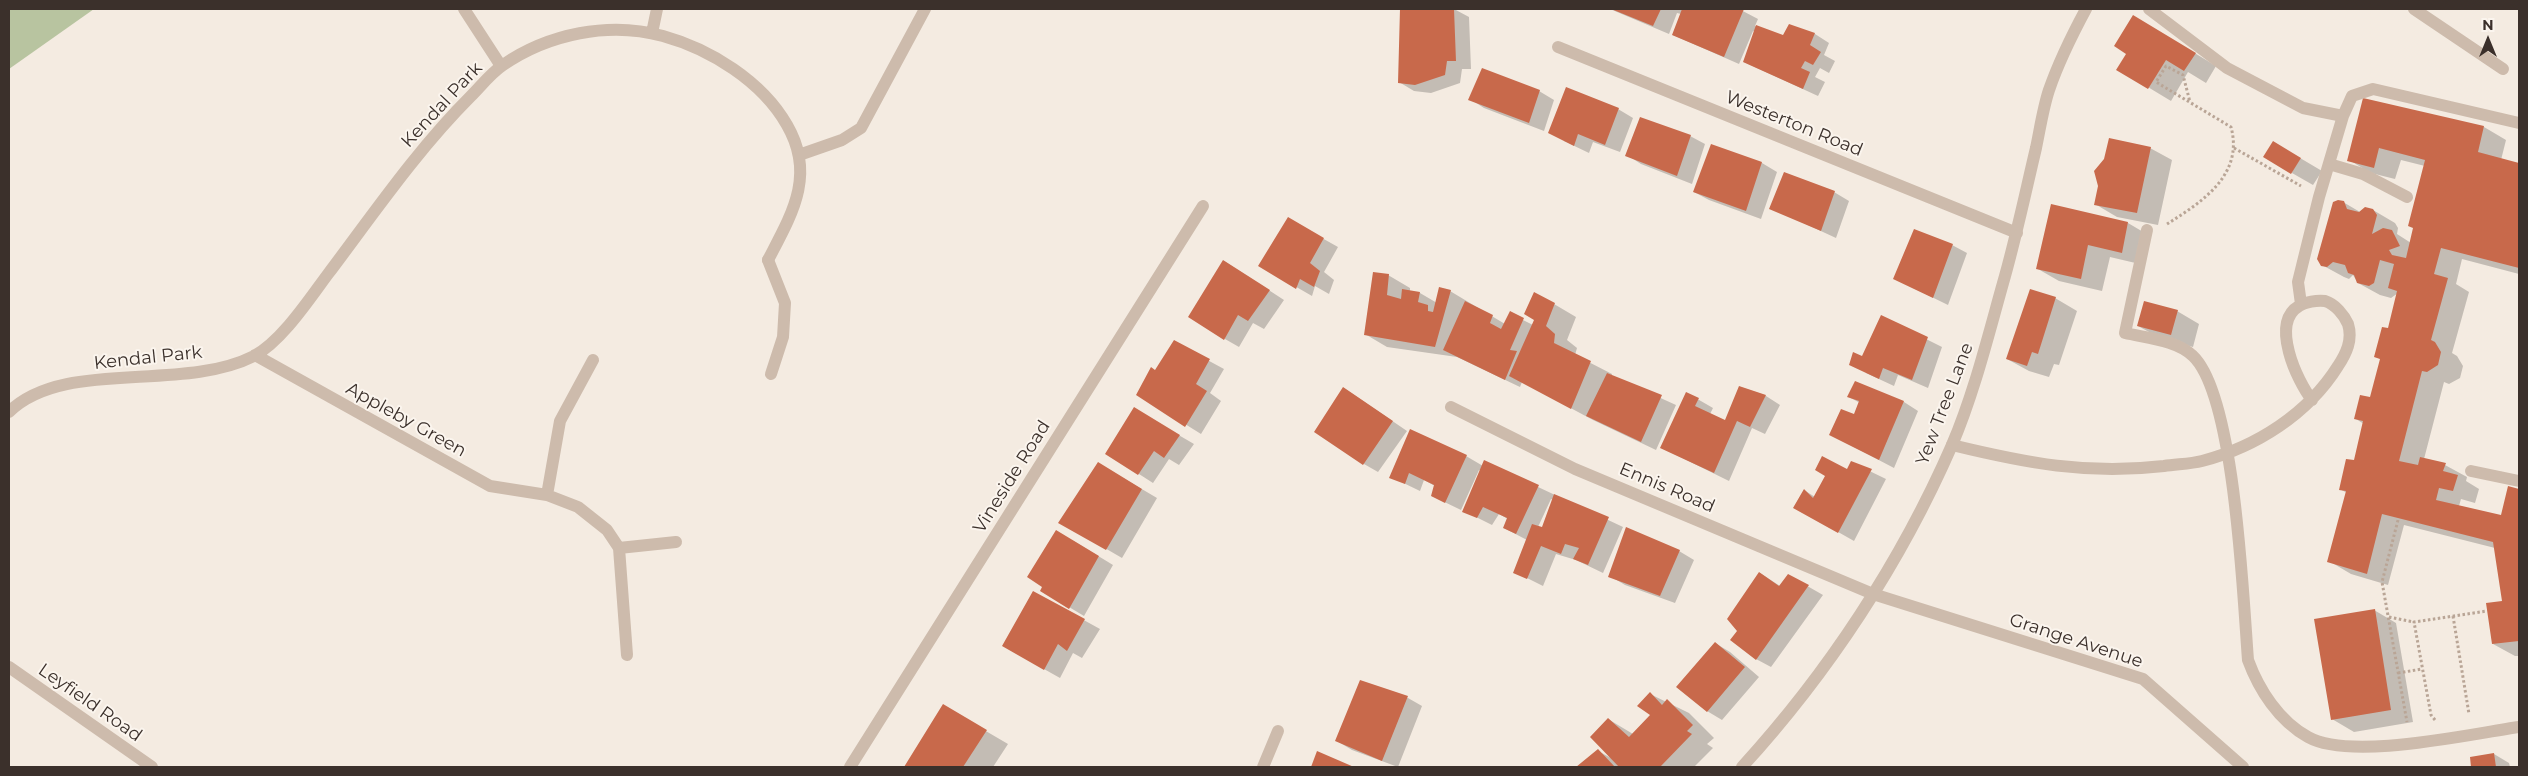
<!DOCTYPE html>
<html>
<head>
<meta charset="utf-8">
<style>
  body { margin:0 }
  #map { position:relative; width:2528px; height:776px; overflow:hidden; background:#f4ebe1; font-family:Montserrat,sans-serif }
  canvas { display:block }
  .frame { position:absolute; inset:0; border:10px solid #3b302b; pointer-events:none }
  .north { position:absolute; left:2463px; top:15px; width:50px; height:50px; -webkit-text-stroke:4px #fbf5ee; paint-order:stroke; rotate:0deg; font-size:14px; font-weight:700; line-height:20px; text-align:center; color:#3b302b }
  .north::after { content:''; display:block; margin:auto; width:18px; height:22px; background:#3b302b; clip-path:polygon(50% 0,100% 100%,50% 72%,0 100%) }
</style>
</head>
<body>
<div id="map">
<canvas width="2528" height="776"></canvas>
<div class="frame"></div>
<div class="north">N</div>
</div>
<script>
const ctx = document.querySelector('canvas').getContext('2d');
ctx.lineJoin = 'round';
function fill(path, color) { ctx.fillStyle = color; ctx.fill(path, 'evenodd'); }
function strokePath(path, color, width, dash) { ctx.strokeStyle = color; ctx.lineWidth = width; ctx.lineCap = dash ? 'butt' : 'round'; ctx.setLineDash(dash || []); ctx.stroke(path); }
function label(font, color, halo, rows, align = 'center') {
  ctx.font = font + ' Montserrat,sans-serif'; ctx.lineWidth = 4; ctx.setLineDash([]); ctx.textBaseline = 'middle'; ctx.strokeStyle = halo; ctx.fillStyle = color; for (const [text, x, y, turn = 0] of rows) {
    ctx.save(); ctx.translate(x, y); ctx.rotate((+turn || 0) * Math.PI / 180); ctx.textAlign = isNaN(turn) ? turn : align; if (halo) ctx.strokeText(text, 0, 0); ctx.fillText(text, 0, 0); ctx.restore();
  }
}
fill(new Path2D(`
  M9,9h85l-85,60z`), '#b8c4a0');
fill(new Path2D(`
  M1401,9h53l15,8 2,52h-9l-2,14 -29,10 -17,-2 -15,-9z
  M1610,9h106l7,2 2,-2h14l19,10 -3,7 28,11 7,-11 25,8 14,9 -5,12 11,6 -6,12 -9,-5 -5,9 10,5 -7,14 -74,-34 11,-30 -2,-1 -14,33 -66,-29 8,-21 -4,-1 -8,21z
  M2155,29l61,37 -10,17 -18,-11 -17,29 -53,-32z
  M1539,91l15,9 -10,31 -60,-23 -14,-9z
  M2364,100l120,27 22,13 -5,20 18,4v110l-57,-15 -6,25 13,8 -17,61 5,3 6,10 -3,12 -11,6 -5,-2 -20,77 21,6 22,12 -1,4 13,8 -4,14 -14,-4 -2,7 43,10 7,-28 10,2v166h-4l-22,-12 10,-42 -8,-54 -91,-23 -16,60 -37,-11 -22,-13 18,-68 -7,-4 15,-27 9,-38 -8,-5 15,-21 10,-39 -5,-2 13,-27 9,-37 -7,5 -11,-3 -22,-12 -5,-8 -4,4 -5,-2 -22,-12 21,-63 17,10 13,-2 22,13 3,5 -1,6 14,9 14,-77 -24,-6 -6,19 -24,-6 -22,-13z
  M1618,109l15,9 -13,34 -27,-10 -4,11 -25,-12z
  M1690,136l15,8 -13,40 -51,-20 -14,-9z
  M1712,145l50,18 15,9 -16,47 -52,-19 -15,-8z
  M2150,148l22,12 -14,65 -41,-8 -22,-13 10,-44z
  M2295,155l27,16 -9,14 -21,-12z
  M1834,192l15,9 -13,37 -65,-30z
  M2052,206l76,17 22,13 -6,29 -34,-8 -8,34 -43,-10 -21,-12z
  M1288,219l50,28 -14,25 10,8 -5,14 -14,-8 -3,10 -52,-30z
  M1952,245l15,8 -19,52 -53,-26z
  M1224,261l60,39 -20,29 -11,-6 -14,24 -14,-8z
  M1388,275l22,13v4l10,1 17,10 13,-12 55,33 18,-4 10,5 21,-21 22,13 -9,23 10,8 -2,7 37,19v2l64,29 -20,45 -63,-30 -71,-38 -2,5 -63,-30 -70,-10 -22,-13z
  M2055,298l22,13 -18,54 -5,-1 -5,13 -20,-6 -22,-12z
  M2177,311l22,13 -6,23 -33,-9 -22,-12z
  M1882,317l60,30 -14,41 -30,-13 -4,11 -28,-13 -3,-15z
  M1174,342l50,27 -14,24 11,8 -20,33 -64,-40 19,-23z
  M1740,387l26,9 14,9 -15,29 -13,-6 -23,53 -67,-33 25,-55 26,15 -3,6 16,8z
  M1344,388l63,43 -29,41 -14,-8z
  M1849,397l55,5 14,9 -24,57 -63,-33 24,-19 5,-13z
  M1134,409l60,35 -15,21 -10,-6 -16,24 -14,-9z
  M1466,456l17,10 2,-4 138,65 -20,46 -27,-13 -20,-6 -13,32 -28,-14 12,-32 -23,-12 4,-9 -9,-5 -7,11 -28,-14 17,-40 -2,-1 -18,40 -29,-14 3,-10 -11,-6 -4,11 -29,-14zM1551,499l2,1 -10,29 -5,-2z
  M1851,462l35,17 -32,62 -60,-34 10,-17 11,7 33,-26z
  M1113,472l44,26 -35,60 -62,-36z
  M1072,540l41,25 -29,51 -15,-9z
  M1679,551l15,9 -19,43 -50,-18 -15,-9z
  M1760,573l20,13 8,-11 35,20 -52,72 -15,-8 -17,-28z
  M1033,592l67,37 -18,29 -9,-5 -13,25 -57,-32z
  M2374,610l22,13 17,99 -59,10 -22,-13z
  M1715,643l15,9 29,25 -37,43 -15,-9z
  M1361,681l47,17 14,8 -24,61 -46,-17 -15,-9z
  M1650,694l39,19 25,25 -7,6 6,4 -19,19h-116l20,-16 13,7 -3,-39 25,15 19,-19z
  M943,706l65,38 -15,23h-88z
  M2494,754l15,9 1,4h-38l-1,-9z`), '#0003');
fill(new Path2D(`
  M1400,9h54l2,52h-9l-2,14 -30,10 -17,-2z
  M1611,9h50l-8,17z
  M1682,9h62l-20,48 -52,-22z
  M2133,15l63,38 -12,18 -18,-11 -18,29 -32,-19 10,-16 -12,-8z
  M1789,24l26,9 -5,12 11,7 -8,13 -8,-4 -4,7 9,4 -7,17 -60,-27 13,-37 27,10z
  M1482,68l58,22 -11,33 -61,-23z
  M1566,87l53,21 -14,37 -27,-11 -4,12 -26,-13z
  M2363,98l121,28 -6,26 41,11v105l-78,-20 -7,26 14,4 -17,62 4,2 6,10 -3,13 -11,7 -5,-1 -23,90 19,4 2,-8 26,6 -3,8 15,4 -5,16 -14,-3 -3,12 65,15 7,-29 11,3v152l-27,3 -6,-41 16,-2 -9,-59 -111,-28 -15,60 -40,-12 19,-71 -7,-1 7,-31 8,1 9,-39 -9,-2 6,-24 10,2 10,-38 -6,-2 8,-30 6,1 9,-37 -9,-3 6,-24 -14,-4 -6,23 -5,3 -12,-3 -3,-8 -6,-2 -3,-8 -12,-3 -6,5 -6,-1 -4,-7 16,-57 5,-2 6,1 3,8 12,3 6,-5 8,2 4,6 -5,19 11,-6 9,2 8,16 -11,4 3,5 14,3 7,-30 -5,-2 17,-66 -46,-12 -5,20 -27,-7z
  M1640,117l51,18 -14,41 -52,-20z
  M2109,138l42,9 -14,66 -43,-8 4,-19 -4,-15 10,-12z
  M2273,141l28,17 -10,16 -28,-17z
  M1711,144l51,18 -16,49 -53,-19z
  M1784,172l51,19 -14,40 -52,-22z
  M2051,204l77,18 -6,31 -34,-8 -7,34 -45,-10z
  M1288,217l36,21 -14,25 10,8 -6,16 -14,-8 -4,10 -38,-23z
  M1914,229l39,15 -20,54 -40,-19z
  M1223,260l47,30 -22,31 -10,-6 -14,25 -36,-23z
  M1373,272l16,2 -2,21 14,4 1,-10 18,3 -2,10 10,3v6l5,1 6,-25 12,3 -16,57 -71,-12z
  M2030,289l26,8 -18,57 -6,-2 -5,14 -21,-7z
  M1534,292l21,11 -9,23 9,8 -1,9 37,18 -20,48 -62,-33 25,-56 -10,-6z
  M1465,301l28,14 -3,8 11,6 9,-18 14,7 -14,32 7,1 -12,29 -62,-30z
  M2144,301l34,9 -7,25 -34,-9z
  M1881,315l47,22 -16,43 -29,-12 -4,11 -30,-14 4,-13 9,4z
  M1174,340l36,19 -14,25 11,7 -22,36 -49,-32 15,-28 4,3z
  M1607,373l55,22 -21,47 -55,-26z
  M1855,381l49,20 -25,59 -50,-25 12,-26 13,5 5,-13 -12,-4z
  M1739,386l27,9 -16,32 -13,-6 -23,52 -54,-25 26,-56 13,6 -4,8 30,14z
  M1343,387l50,34 -30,44 -49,-33z
  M1134,407l46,28 -16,23 -10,-7 -16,24 -33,-21z
  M1410,429l57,26 -22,48 -14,-7 3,-11 -25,-12 -4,11 -16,-6z
  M1822,456l25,13 4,-8 21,8 -34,64 -45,-25 11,-19 9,9 12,-22 -10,-6z
  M1484,460l55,25 -23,49 -13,-6 4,-10 -24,-11 -6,11 -15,-6z
  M1098,462l44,27 -36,61 -48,-27z
  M1554,494l55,23 -21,48 -15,-6 6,-11 -14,-4 -4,10 -20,-8 -14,33 -14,-6 19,-49 10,3z
  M1626,527l54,23 -20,46 -52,-19z
  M1056,530l43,26 -30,53 -29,-18 2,-4 -15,-10z
  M1759,572l20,14 9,-12 21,11 -53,75 -26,-20 7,-9 -10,-12z
  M1033,591l52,28 -18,32 -9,-7 -14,26 -42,-24z
  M2375,609l16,101 -60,10 -17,-101z
  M1715,642l30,25 -38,45 -31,-25z
  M1360,680l48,16 -26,65 -47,-20z
  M1650,692l12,13 5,-6 26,26 -6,6 5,3 -32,33h-41l-29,-30 18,-19 21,19 21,-22 -13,-9z
  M943,704l44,26 -24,37h-59z
  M1598,749l17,18h-39z
  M1317,751l37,16h-43z
  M2494,753l2,14h-25l-1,-10z`), '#c8694b');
strokePath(new Path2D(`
  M2234,148l67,38
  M2167,224c35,-22 77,-49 64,-97l-75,-45 10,-16 17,9 7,27
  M2398,520l-16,62 25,140
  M2453,616l16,98
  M2389,617l25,5
  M2398,673l24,-4
  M2435,720l-4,-5 -17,-93 73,-11`), '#b9a596', 3, [2.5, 2.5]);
strokePath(new Path2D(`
  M2149,9l78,59 76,40 40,8
  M2329,164l34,10 44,23
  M2147,230l-22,103c21,5 52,7 68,23 42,40 50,241 55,304 11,30 31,61 60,77 43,24 161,-3 211,-10
  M768,260l17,43 -2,34 -12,37
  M2301,304l-3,-22 21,-85 24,-81 9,-20 21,-7 146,34
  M1952,445c74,18 135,30 212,21 13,-2 26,-2 38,-5 54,-14 106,-47 136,-95 8,-12 15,-26 10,-42 -4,-9 -13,-20 -23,-23 -8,-1 -20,1 -26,5 -29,17 -2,75 13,94
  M2471,471l48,10`), '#cdbbac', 12);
strokePath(new Path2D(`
  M464,9l37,57
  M2414,9l89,60
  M652,33l5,-24
  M1558,47l459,186
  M799,155l43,-15 19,-12 64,-119
  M255,355l235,131 57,9 31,12 29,23 12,18
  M1451,407l124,62 298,125 270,85 100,88
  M9,412c55,-54 172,-19 245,-56 28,-15 56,-58 74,-82 46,-61 89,-124 143,-178 10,-10 20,-23 32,-31 45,-31 106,-44 160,-29 47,13 99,45 124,89 29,50 5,89 -19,135
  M547,495l13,-74 33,-61
  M627,655l-8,-107 57,-6
  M850,767l353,-561
  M1263,767l15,-36`), '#cdbbac', 12);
strokePath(new Path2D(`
  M9,667l143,100
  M1742,767c86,-94 159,-205 210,-322 23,-54 37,-113 53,-169 12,-43 21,-86 31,-128 4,-19 7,-40 13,-58 10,-29 23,-55 37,-81`), '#cdbbac', 12);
label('18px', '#3b302b', '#fbf5ee', [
  ["Kendal Park",442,105,-47],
  ["Westerton Road",1794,124,22],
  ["Kendal Park",148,358,-6],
  ["Yew Tree Lane",1945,404,-69],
  ["Appleby Green",406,420,29],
  ["Vineside Road",1012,477,-58],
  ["Ennis Road",1667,488,23],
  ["Grange Avenue",2076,641,18],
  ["Leyfield Road",90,703,35]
]);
</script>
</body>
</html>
